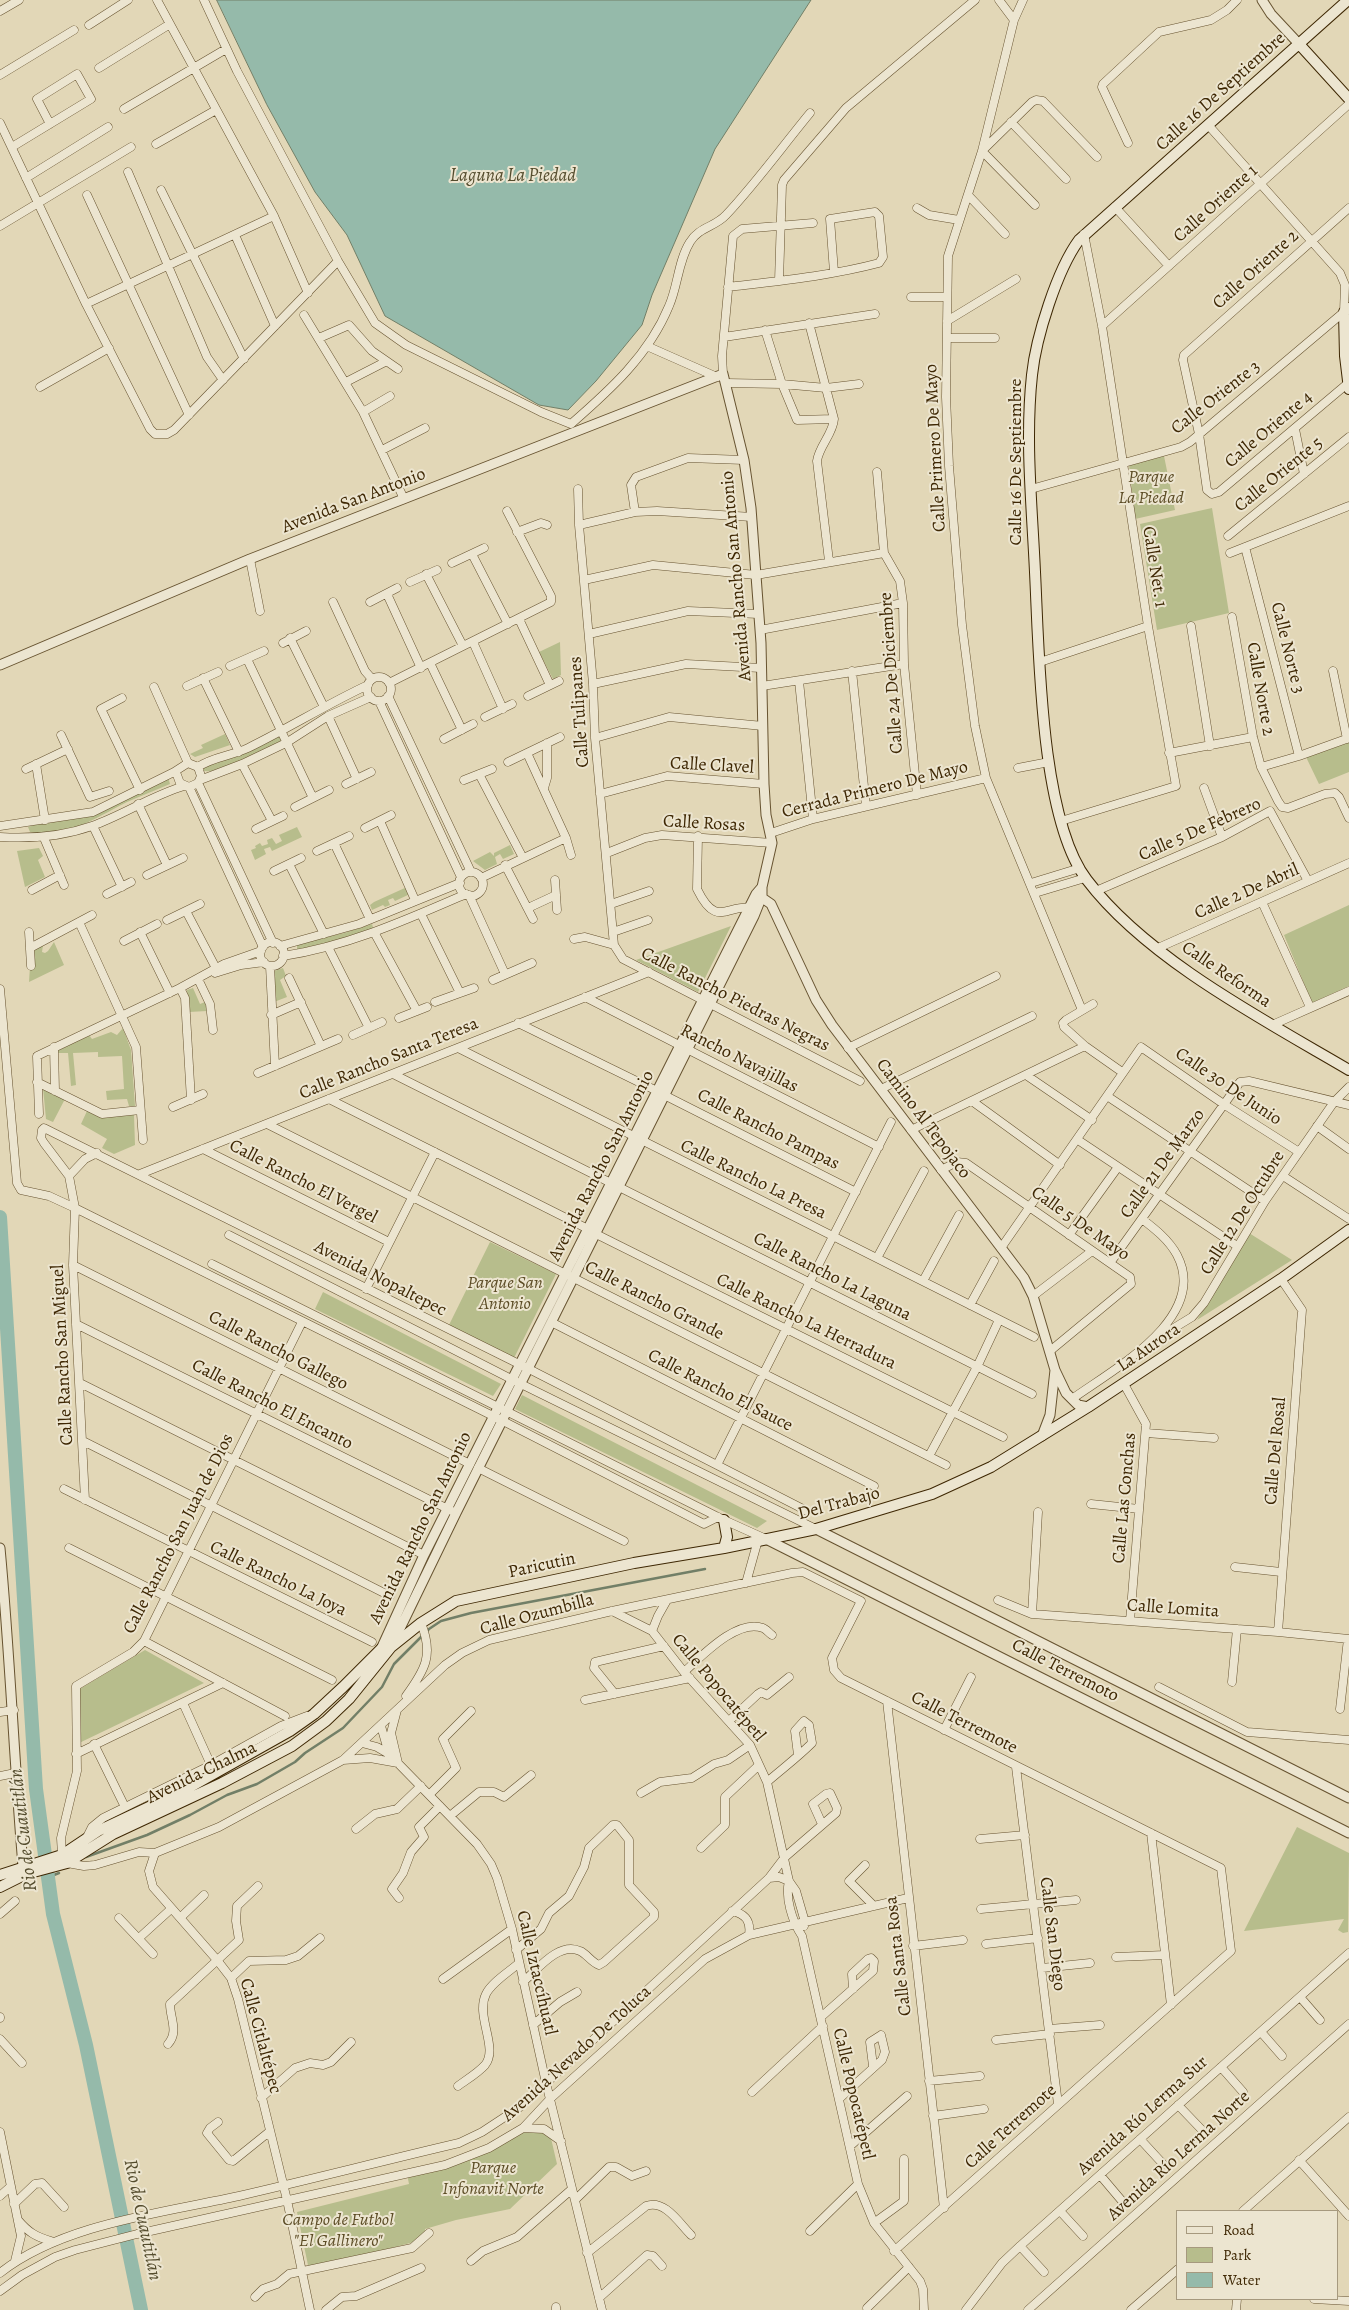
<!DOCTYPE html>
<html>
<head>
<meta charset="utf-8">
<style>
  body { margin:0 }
  #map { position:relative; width:1349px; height:2310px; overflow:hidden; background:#e2d7b7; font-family:Alegreya,serif }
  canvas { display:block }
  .legend { position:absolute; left:1176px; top:2210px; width:162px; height:90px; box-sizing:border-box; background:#ece5d0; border:1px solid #a6997e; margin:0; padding:6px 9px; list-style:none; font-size:15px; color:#3e2703 }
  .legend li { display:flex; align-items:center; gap:10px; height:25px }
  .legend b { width:25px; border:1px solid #a6997e }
</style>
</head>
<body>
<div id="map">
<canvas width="1349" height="2310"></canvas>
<ul class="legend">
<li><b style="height:6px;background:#ece5d0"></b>Road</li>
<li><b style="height:14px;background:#b7bd8c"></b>Park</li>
<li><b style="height:14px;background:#95baaa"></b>Water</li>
</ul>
</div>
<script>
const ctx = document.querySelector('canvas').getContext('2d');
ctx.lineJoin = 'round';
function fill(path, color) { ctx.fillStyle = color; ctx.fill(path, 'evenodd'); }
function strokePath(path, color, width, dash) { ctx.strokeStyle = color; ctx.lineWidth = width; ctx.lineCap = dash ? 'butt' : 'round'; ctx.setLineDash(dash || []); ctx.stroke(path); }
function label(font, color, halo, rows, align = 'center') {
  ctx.font = font + ' Alegreya,serif'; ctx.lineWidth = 4; ctx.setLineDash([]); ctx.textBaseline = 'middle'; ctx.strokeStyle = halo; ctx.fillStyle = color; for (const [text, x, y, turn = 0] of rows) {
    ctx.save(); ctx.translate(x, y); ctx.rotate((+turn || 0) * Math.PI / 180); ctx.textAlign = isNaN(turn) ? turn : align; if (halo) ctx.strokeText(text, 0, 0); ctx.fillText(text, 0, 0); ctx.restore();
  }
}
fill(new Path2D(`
  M1164,456l11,54 -40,9 -6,-54z
  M1212,508l17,105 -72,17 -17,-106z
  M560,642l1,33 -8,4 -14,-27z
  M225,734l5,11 -35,12 -5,-3 13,-6 -2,-3z
  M279,735l2,6c-21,11 -54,32 -77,30l-2,-5z
  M1349,742v30l-30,12 -13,-27z
  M168,777l2,7c-14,6 -29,12 -43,18 -30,15 -63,38 -97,30l-2,-5 5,-2 53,-11z
  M297,827l5,10 -30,14 -2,-4 -6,2 2,5 -11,6 -4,-10 5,-2 -1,-2 5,-3 2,3 6,-2 -1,-4 5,-2 4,6 6,-3 -3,-6z
  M510,845l4,9 -11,5 -3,-5 -5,3 2,7 -12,6 -12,-9 17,-9 4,4v-3z
  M39,848l4,8 -5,4 7,17 -20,10 -8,-36z
  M407,887l3,7 -15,7 -2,-3 -5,2 2,5 -5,2 -2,-2 -11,5 -2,-5 4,-3z
  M1349,905v81l-37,17 -28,-68z
  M372,924l2,7 -77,19v-6l47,-11z
  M731,926l-33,66 -62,-32z
  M54,942l10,23 -35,17 2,-32 12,-5 -1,7 3,1 3,-2z
  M283,968l3,8 -6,4 7,17 -13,5 -3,-30z
  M193,988l7,16 5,-2 2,9 -18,1 -2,-22z
  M123,1028l8,22 4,56h-6l-2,-7 -20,1 -1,-9 18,-2 -2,-33 -24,1v-5l-25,1 3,32 -5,1 -3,-33h-11v-2l32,-16 3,4 19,-7 6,3z
  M43,1088l22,11 -12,23 -7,-3z
  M87,1111l14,6 33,-2 1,30 -21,9 -12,-6 5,-9 -26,-15z
  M1249,1233l43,27 -95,60z
  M490,1242l66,32 -43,86 -65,-33z
  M323,1292l178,92 -8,12 -178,-87z
  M522,1395l245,126 -10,7 -242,-119z
  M145,1650l59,33 -127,61 1,-54z
  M1297,1827l52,26 -1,79 -5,1 -5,-3 6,-11 -100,12z
  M524,2123l26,11 7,30 -47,45 -54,11 -31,9v10l-116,31 -12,-58 112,-28 -2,-10 33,-9 52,-20z`), '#b7bd8c');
const water = new Path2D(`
  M217,0h594l-96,149 -63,146 -10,30 -46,56 -28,29 -29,-5 -154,-89 -38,-81 -32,-43 -48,-87z`);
fill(water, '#95baaa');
strokePath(water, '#727f67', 1);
strokePath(new Path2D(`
  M86,1857l61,-22 43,-20 37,-20 30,-11 38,-22 10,-9 38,-25 39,-41 12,-23 35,-35 12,-8 30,-8 234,-44
  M49,1877l10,-4`), '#727f67', 2.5);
strokePath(new Path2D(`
  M0,1217l36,572 17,125 33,131 55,265`), '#95baaa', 14);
const minor = new Path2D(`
  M157,0l117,216 34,77
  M204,0l33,71 101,190 37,62 31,22 135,67 30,12c39,-34 78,-69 98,-118 9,-20 9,-45 21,-64 9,-15 25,-15 36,-27 30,-32 56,-68 84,-102
  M999,0l15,20
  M1023,0l-9,20 -32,131 -34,105 -2,141 3,69 13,159 13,101 11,52 96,232
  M0,11l19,-11
  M89,25l39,-25
  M99,68l71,-44
  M0,75l74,-45
  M124,109l102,-60
  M1011,122l55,57
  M0,123l86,181 64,125 5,5h12l7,-4 164,-169
  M1128,143l-26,-56 1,-3 56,-52 52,-12 16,-10 10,-10
  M156,144l60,-34
  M12,147l79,-48 -14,-25 -40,25 13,25
  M128,172l79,185 16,23
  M26,178l82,-51
  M161,190l83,169
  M87,195l102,220
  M968,195l37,39
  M1035,205l-53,-54 50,-49 4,-2 7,1 54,56
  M1115,207l54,59
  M917,208l12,7 30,5
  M0,226l131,-79
  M235,235l40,91
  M779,281l3,-96 2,-5 62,-72 129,-108
  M728,287c50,-6 102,-11 151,-24l4,-6 -4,-41 -4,-4 -45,7 4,53
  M911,297h35
  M86,304l188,-88
  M304,315l59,97 41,87
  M947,321l69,-42
  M809,323l25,96c-1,15 -15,27 -17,42l12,100
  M1102,326l247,-222
  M765,330l17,54 15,36 37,-1
  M724,337l151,-23
  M319,338l30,-13 23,26 26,18
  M947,338h48
  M649,347l68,30
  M723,374l-1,-18 11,-120 9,-7 71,-6
  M346,382l39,-20
  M726,383l56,1 44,4 33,-4
  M1347,384l-128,108 -7,2 -5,-4 -8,-56 -16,-74 1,-5 165,-147
  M40,387l69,-39
  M363,412l27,-16
  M1295,429l9,45
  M382,450l43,-22
  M877,472l7,81 16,28 3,22 1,61 13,131
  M578,489l1,36 14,159 2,54 19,207 9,14 237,122
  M1031,489l150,-42 9,-5 154,-130 1,-27 -5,-12 -131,-147
  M635,512l-4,-27 5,-8 52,-19 56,2
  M579,525l56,-13 22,-1 95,6
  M517,532l24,-9 6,2
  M1228,536l121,-99
  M1245,547l54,209
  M1230,553l119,-47
  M472,554l36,70
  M250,559l10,52
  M452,563l32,-15
  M426,574l37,72
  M584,580l69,-15 103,10 128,-22
  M410,582l27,-12
  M387,594l34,74
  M333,602l32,69 7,8
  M370,602l27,-14
  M1232,617l21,120 8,30 17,34 4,6 6,1 37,-14 10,-1 4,4 10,21
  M519,619l31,66
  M1191,626l19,120
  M760,630l143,-27
  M589,634l99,-23 71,3
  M290,638l34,69
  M473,642l30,67
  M283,643l23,-12
  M247,659l66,139
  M1040,662l108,-36
  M430,663l32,67
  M230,666l34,-15
  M852,671l14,135
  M1333,671l14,68
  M367 689a12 12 0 1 1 24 0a12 12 0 1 1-24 0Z
  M203,678l36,74
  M799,681l14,138
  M389,683l162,-81v-6l-44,-85
  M593,684l93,-20 75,4
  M187,686l31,-14
  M762,686l142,-22
  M154,687l34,76
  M388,696l83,176
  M528,696l31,-15
  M122,698l-21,11 39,81
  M379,701l82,176
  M328,716l29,63
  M485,717l27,-13
  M61,735l29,62 19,-6
  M595,738l74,-21 94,9
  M444,739l29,-15
  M527,753l39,85
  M1169,753l84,-16
  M508,762l52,-25
  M188,763l10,4 3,9 -3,7 -9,4 -9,-4 -3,-8 -3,-3z
  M36,764l9,56
  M242,764l30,57
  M198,767c14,-10 33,-11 50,-19 41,-20 79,-44 120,-63
  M1261,767l38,-11 50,-18
  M1018,768l31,-6
  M26,769l42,-20
  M479,774l44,84
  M200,780l42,-16 44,-21 42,-27 43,-19
  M464,780l28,-11
  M198,783l75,160
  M346,784l25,-12
  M189,787l74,160
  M544,788l3,-10v-35
  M1204,788l18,49
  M600,794l67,-18 97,8
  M138,804l29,61
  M295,807l34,-17
  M380,821l35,79
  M1061,821l115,-35 -28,-160 -46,-300 -18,-92
  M0,826l93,-14 81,-40
  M93,826l29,61
  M365,828l26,-13
  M256,829l27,-13
  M771,833l42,-14 173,-41
  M698,836l-1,53c20,41 30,14 56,19
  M0,837c32,2 61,0 92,-11 31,-11 59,-30 92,-40
  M44,838l20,47
  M334,843l36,76
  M317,851l32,-15
  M607,853l38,-15 17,-3 110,8
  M289,864l35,70
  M505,865l28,54
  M274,871l27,-13
  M459 884a12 12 0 1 1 24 0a12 12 0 1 1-24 0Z
  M147,875l36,-17
  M481,878l85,-40 5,17
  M555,880l2,30
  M1031,883l49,-15
  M32,890l28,-15
  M1096,891l126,-54 48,-26 38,70
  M1035,893l50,-15
  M107,894l24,-12
  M469,895l36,79
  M1262,902l48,105
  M611,904l38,-13
  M528,908l28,-13
  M186,911l32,61
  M421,914l39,79
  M167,920l33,-16
  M79,922l57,125 7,93
  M29,932l2,34
  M140,932l30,61
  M374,932l43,79
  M613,932l35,-12
  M574,939l11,-2 29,8
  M124,941l33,-17
  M260 954a12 12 0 1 1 24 0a12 12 0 1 1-24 0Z
  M280,946l79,-22 101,-41
  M328,947l41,81
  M30,948l62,-33
  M1158,948l191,-85
  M283,956c65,-10 123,-36 183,-62
  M270,966l5,100
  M215,973l26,-8 23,-3
  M289,978l32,68
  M198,979l12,25 3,26
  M493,980l39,-17
  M180,988l5,10 6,102
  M0,989l17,194 4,7 28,6 26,12 428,213 201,103 14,-7
  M585,997l294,150
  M435,1002l39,-14
  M1093,1004l-27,16 -3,3 1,4 21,19 37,26
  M271,1015l30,-13
  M399,1018l28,-11
  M518,1023l139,68
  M1272,1025l77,-34
  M353,1035l29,-13
  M54,1047l1,44
  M848,1048l148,-72
  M460,1049l574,288
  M258,1073l80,-34
  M393,1074l218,109
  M1026,1075l66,45
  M37,1082l65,32 38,-4
  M881,1089l151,-73
  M666,1096l190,96
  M1107,1096l158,105
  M329,1099l259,130
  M972,1101l88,64
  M173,1107l30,-13
  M39,1114l-2,-58 143,-68 44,-24 37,-13
  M267,1124l679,341
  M1317,1126l32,23
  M911,1130l174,-84
  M1078,1140l159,106
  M203,1149l186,93
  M941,1170l16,-8 9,1 164,114 1,7 -81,67
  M140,1174l509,-202
  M69,1176l16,-17 12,-6
  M1283,1176l66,43
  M619,1187l413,207
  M596,1234l407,203
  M229,1235l292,149 295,145
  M1069,1235l49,-68
  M1001,1248l140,-201 84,58 74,47
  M877,1258l47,-87
  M1110,1263l130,-181 9,-1 100,24
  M212,1264l512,256 42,19
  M73,1265l397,199
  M923,1281l36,-66
  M366,1289l69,-137
  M1033,1296l59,-45
  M970,1305l24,-44
  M553,1323l321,163
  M76,1324l380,189
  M1151,1342l41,-25 12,-14 61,-102 69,-99 15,-15
  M80,1383l344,172
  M1124,1384l22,40 -16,197
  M1072,1399c40,-29 138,-81 105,-144 -8,-15 -22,-26 -35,-36
  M1146,1433l68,5
  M83,1441l307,155
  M929,1456l48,-89 22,-47
  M717,1465l174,-343
  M478,1468l146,73
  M64,1489l308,153
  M85,1500l-12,-235 2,-57 -6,-32 -25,-33 -3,-5 1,-8 2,-2 485,241 278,142
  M1091,1504l48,5
  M69,1548l263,132
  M1235,1567l46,5
  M746,1583l12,-43
  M998,1600l34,14 246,18 71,7
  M612,1611l40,20 32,41 66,73 17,37 22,99 7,10 9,31 -1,4
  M1032,1614l6,-102
  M652,1631l6,-15 9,-16
  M1278,1632l24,-322 -21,-31
  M144,1641l141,75
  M684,1672c17,-15 53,-54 79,-44 3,1 6,5 9,7
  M1232,1682l5,-53
  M1159,1687l88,45 102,8
  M615,1694l-21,-26 1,-6 69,-16
  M406,1696c19,-26 28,-41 15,-73
  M585,1700l105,-22
  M887,1701l57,507
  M183,1703l28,62
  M1340,1709l8,-70
  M0,1712l14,-2
  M729,1721l29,-27 3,-2 6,3 22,-18
  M381,1726l8,28
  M944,1730l27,-53
  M362,1743l15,4 12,7 88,90 14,20 6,14 15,51 34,154 56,227
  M94,1744l31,63
  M76,1754l147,-71
  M343,1760l27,-2 28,5 -7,-30 6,-23
  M1016,1767l42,337
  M0,1776l15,-3
  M767,1782c15,-13 31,-25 45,-39l-3,-18 -5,-4 -9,10 3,24
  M641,1793l19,-11 32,-4 22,-14 14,-4 22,-15
  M430,1794l26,-26 -13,-29 28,-28
  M450,1816l29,-24h15l10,5 27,-22
  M356,1829l19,-15 22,-5 24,-23
  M1151,1833l20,172
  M87,1837l5,-10 11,-9 108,-53 70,-39 26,-10
  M980,1839l45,-4
  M701,1848l24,-23v-28l34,-32
  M155,1853l-6,18 4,16 64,73 14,18 7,21 49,201 23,110
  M62,1855l-1,-17 16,-67 -1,-85 57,-34 11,-11 158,-319
  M67,1863l17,3 11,-1 44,-13 16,1 64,-26 124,-67 102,-95 17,-12 27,-13 123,-29 180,-38 11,-1 58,29 -29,57 2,12 7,8 380,190 10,83 -337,300
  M865,1865l-16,16 25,25
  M769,1878l10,-1 10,4
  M789,1881c-4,17 3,40 13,55l56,248 16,39 46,58 3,8 1,21
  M399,1898l-7,-9 11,-16 8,-21 13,-15 -5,-10 21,-21
  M981,1909l95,-9
  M732,1911c14,3 19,10 17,24
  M0,1914l15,-13
  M119,1918l34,36
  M180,1918l24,-23
  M139,1938l32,-29
  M986,1944l52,-6
  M913,1946l50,-6
  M516,1950l25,-21 8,-16 20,-17 15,-29 5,-19 24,-23h4l12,15v45l25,27v5l-50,45 -5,3c-8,-3 -12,-11 -19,-14 -21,-10 -43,19 -57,31
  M1116,1957l49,-2
  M1042,1968l48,-5
  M231,1978l18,-17 37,-1 12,-4 22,-18
  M443,1979l69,-50
  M1300,1997l20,23
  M821,2017l52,-46 1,-10 -3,-3 -3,1 -16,15 1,15
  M0,2018v-1
  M533,2025l27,-23 17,-10
  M1049,2029l51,-4
  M1261,2032l21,24
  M0,2039l22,24
  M996,2040l54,-6
  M168,2044c11,-12 2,-26 2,-40l69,-64 -3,-19 1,-15 21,-20
  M1221,2067l22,25
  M929,2081l51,-5
  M458,2086c8,-6 20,-13 27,-21 14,-17 -10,-49 1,-71 6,-12 23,-22 33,-31
  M752,2092l71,-66
  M261,2098l34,-30 15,-5 13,2 8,-3 20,-20
  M840,2098l42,-38 3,-8 -4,-17 -11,7 3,24
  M1178,2105l23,24
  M933,2116l51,-7
  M218,2122l-8,6 -3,5 22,27 4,1 36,-29
  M523,2128l21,1 17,12
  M0,2132l21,104 -6,25
  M1140,2139l23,25
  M850,2146l57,-50
  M1299,2160l50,56
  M1100,2175l22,26
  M0,2196l10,-9
  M575,2200l34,-33h7l16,9 14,-5
  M14,2204l21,-20 7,-1 22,24
  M1060,2211l23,25
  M1243,2211l106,-94
  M18,2220c10,12 18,17 33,21
  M874,2223l30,-22v-42
  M810,2231l48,-47
  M1020,2246l24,26
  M587,2253l59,-47c19,-7 33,17 45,29
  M471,2261l12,-10 34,-14 55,-48
  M0,2273c62,-49 162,-60 239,-77 74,-17 147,-36 220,-53l23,-11 38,-25 249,-229 16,-21 51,-44 1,-5 -7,-15 -4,1 -13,10 9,20
  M0,2291l22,-16 33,-18 20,-7 62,-16 308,-69 44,-17 34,-20 28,-30 154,-139 44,-24 159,-37
  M255,2297l8,-8 14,-5 12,-10 123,-26 17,-15
  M599,2298l48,-43 6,1 9,10
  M1314,2299l35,2
  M867,2308l42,-41
  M326,2310l16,-13 14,-1 65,-28
  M556,2310v-3
  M966,2310l36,-47 18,-17 329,-293
  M1028,2310l321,-286
  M1131,2310l47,-41
  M1236,2310l1,-11`);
const tertiary = new Path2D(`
  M1262,0l9,14 28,30
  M0,665l250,-106 473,-185 21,86 7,48 10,135 3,141 2,31 6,28 -10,44v9l-8,20 -298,597 -64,132
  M758,895l13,9 45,96 16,25 192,253 9,18 22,74 11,23 12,12 10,2
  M1042,1436l8,-21 5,-45
  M816,1529l533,269
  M766,1539l583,294
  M0,1548c10,106 14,212 23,318
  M381,1649l43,-94 332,-661 6,-7`);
const secondary = new Path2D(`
  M1348,0l-269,240c-22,30 -43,97 -47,135 -7,65 0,131 3,197 4,78 5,247 52,308 60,79 177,140 262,190
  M1299,44l50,55
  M1349,308l-5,4 1,44 4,33
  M724,1548l3,-11 -3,-17
  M0,1875l62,-20 36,-24 87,-41 105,-59 24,-17 29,-27 38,-38 10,-2
  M0,1887l26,-13 41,-11 46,-29 109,-51 70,-37 34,-25 23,-22 42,-52 30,-24 35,-22 178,-38 90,-15 92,-19 116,-35 59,-27 97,-60 193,-128 68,-49`);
strokePath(minor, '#675330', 9);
strokePath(tertiary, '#675330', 11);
strokePath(secondary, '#3e2703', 12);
strokePath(minor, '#ece5d0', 8);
strokePath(tertiary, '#ece5d0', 9);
strokePath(secondary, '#ece5d0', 10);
label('18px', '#3e2703', '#ece5d0', [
  ["Calle 16 De Septiembre",1221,92,-42],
  ["Calle Oriente 1",1216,204,-42],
  ["Calle Oriente 2",1256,270,-42],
  ["Calle Oriente 3",1216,398,-38],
  ["Calle Oriente 4",1269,430,-40],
  ["Calle Primero De Mayo",936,448,-93],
  ["Calle 16 De Septiembre",1017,462,-90],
  ["Calle Oriente 5",1279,475,-39],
  ["Avenida San Antonio",354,501,-21],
  ["Calle Net. 1",1154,567,81],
  ["Avenida Rancho San Antonio",737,576,-95],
  ["Calle Norte 3",1287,648,76],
  ["Calle 24 De Diciembre",892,673,-94],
  ["Calle Norte 2",1260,689,80],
  ["Calle Tulipanes",580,712,-94],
  ["Calle Clavel",712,766,3],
  ["Cerrada Primero De Mayo",875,790,-14],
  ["Calle Rosas",704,824,3],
  ["Calle 5 De Febrero",1200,830,-24],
  ["Calle 2 De Abril",1247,892,-24],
  ["Calle Reforma",1226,975,34],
  ["Calle Rancho Piedras Negras",735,1000,27],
  ["Calle Rancho Santa Teresa",389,1059,-22],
  ["Rancho Navajillas",739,1059,27],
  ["Calle 30 De Junio",1228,1087,34],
  ["Camino Al Tepojaco",923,1119,53],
  ["Calle Rancho Pampas",768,1130,27],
  ["Calle 21 De Marzo",1163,1164,-54],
  ["Avenida Rancho San Antonio",602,1166,-63],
  ["Calle Rancho La Presa",753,1180,26],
  ["Calle Rancho El Vergel",303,1182,27],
  ["Calle 12 De Octubre",1243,1213,-58],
  ["Calle 5 De Mayo",1080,1224,35],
  ["Calle Rancho La Laguna",832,1277,27],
  ["Avenida Nopaltepec",380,1279,27],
  ["Calle Rancho Grande",654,1301,27],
  ["Calle Rancho La Herradura",806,1322,26],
  ["La Aurora",1149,1348,-34],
  ["Calle Rancho Gallego",278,1351,27],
  ["Calle Rancho San Miguel",63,1355,-93],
  ["Calle Rancho El Sauce",720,1391,27],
  ["Calle Rancho El Encanto",272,1405,27],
  ["Calle Del Rosal",1276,1451,-85],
  ["Calle Las Conchas",1125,1498,-85],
  ["Del Trabajo",839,1504,-15],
  ["Avenida Rancho San Antonio",421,1528,-64],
  ["Calle Rancho San Juan de Dios",179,1534,-63],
  ["Paricutin",542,1566,-12],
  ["Calle Rancho La Joya",278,1579,26],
  ["Calle Lomita",1173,1609,4],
  ["Calle Ozumbilla",537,1615,-15],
  ["Calle Terremoto",1065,1671,27],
  ["Calle Popocatépetl",718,1688,50],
  ["Calle Terremote",964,1723,27],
  ["Avenida Chalma",202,1773,-26],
  ["Calle San Diego",1052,1934,83],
  ["Calle Santa Rosa",899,1956,-97],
  ["Calle Iztaccíhuatl",536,1973,77],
  ["Calle Citlaltépec",260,2036,75],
  ["Avenida Nevado De Toluca",577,2054,-42],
  ["Calle Popocatépetl",853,2094,77],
  ["Avenida Río Lerma Sur",1143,2116,-42],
  ["Calle Terremote",1011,2127,-42],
  ["Avenida Río Lerma Norte",1179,2156,-42]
]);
label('italic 18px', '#5c4c25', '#ece5d0', [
  ["Parque",1151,478],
  ["La Piedad",1151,499],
  ["Parque San",505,1284],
  ["Antonio",505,1305],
  ["Parque",493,2169],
  ["Infonavit Norte",493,2190],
  ["Campo de Futbol",338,2221],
  ["\"El Gallinero\"",338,2242]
]);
label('italic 19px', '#544c2d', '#ece5d0', [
  ["Laguna La Piedad",513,176],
  ["Rio de Cuautitlán",24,1830,-97],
  ["Rio de Cuautitlán",142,2220,78]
]);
</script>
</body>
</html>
